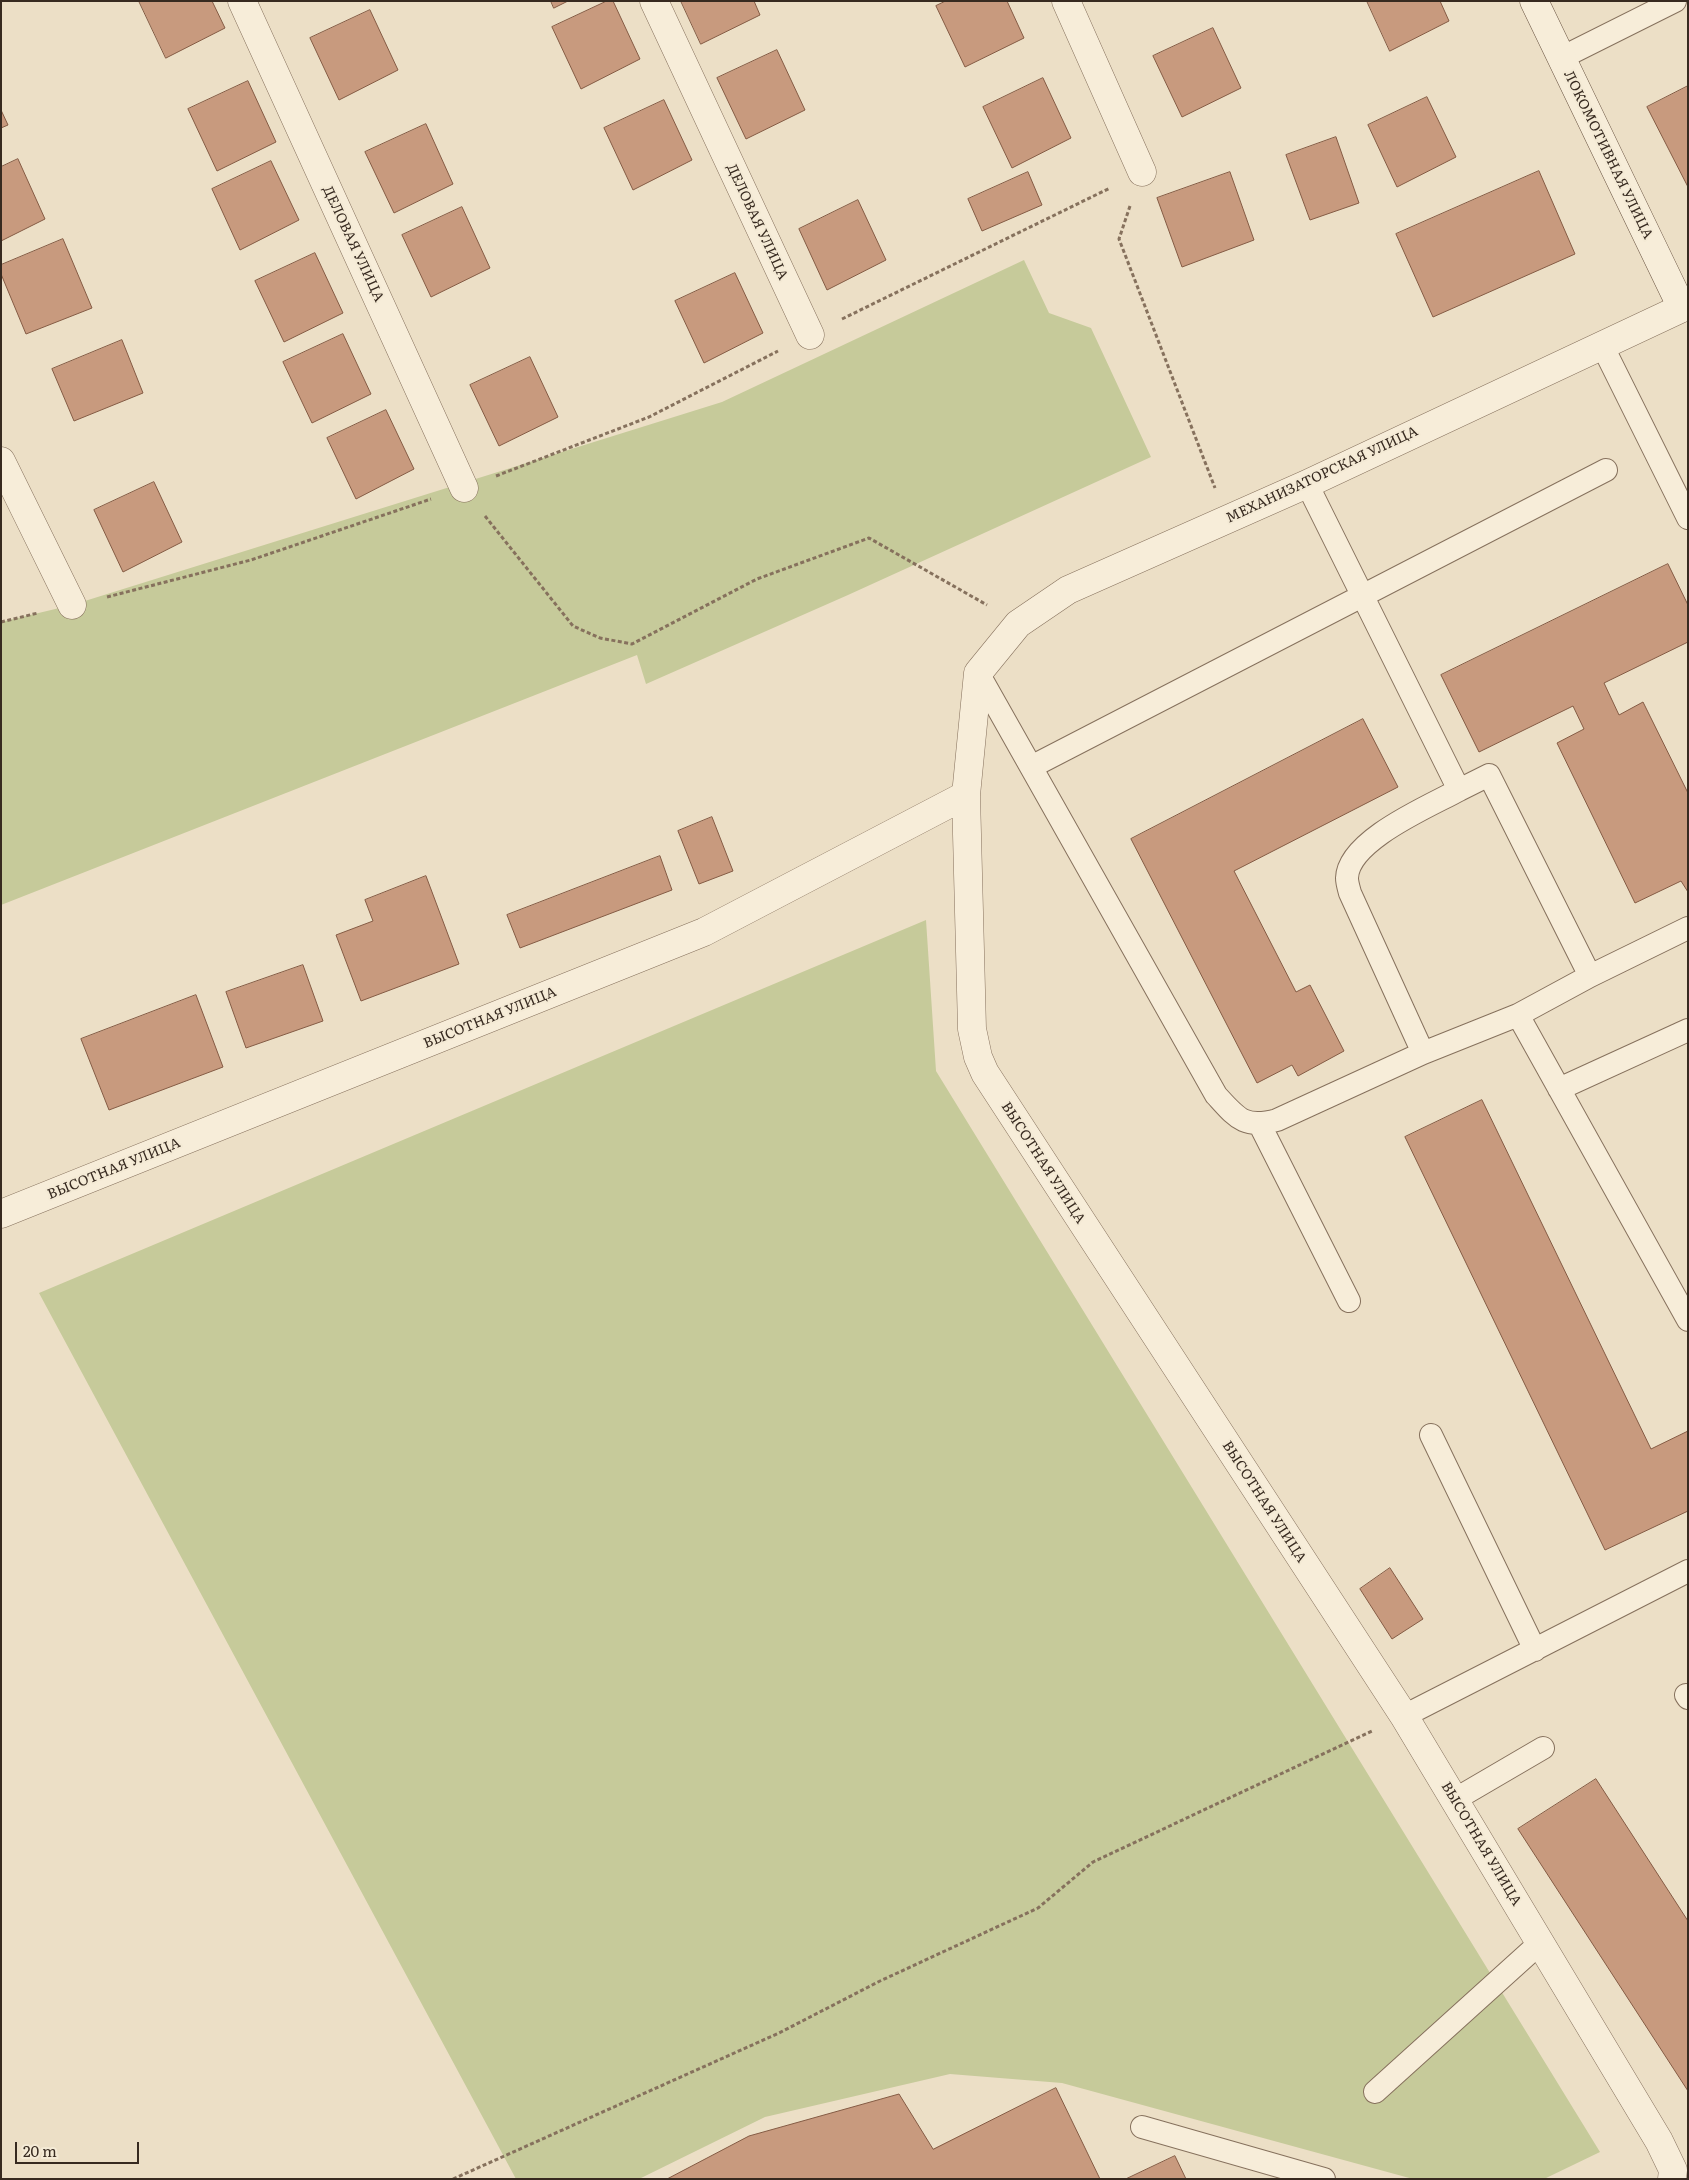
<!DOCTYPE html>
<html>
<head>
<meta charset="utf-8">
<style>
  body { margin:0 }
  #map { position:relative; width:1689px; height:2180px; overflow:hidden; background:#ecdfc6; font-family:Literata,serif }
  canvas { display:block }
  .frame { position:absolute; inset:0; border:2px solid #372a20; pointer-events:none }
  .scale { position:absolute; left:15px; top:2142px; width:124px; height:22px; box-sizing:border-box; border:2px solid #372a20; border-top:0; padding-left:6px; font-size:15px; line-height:18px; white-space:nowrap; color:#372a20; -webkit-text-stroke:4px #f4ead5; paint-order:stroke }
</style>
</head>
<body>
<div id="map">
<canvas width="1689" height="2180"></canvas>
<div class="frame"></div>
<div class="scale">20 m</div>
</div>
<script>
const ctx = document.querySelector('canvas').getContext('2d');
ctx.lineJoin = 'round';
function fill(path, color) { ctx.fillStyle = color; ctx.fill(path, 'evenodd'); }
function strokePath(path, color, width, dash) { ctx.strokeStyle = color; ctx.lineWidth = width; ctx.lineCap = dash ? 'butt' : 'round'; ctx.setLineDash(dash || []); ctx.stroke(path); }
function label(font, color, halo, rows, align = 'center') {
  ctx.font = font + ' Literata,serif'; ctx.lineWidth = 4; ctx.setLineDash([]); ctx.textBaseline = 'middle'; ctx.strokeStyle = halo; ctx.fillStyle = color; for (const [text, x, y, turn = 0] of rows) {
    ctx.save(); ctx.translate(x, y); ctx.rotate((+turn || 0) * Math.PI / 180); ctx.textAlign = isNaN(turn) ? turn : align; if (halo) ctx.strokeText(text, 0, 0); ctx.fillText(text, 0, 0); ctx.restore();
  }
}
fill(new Path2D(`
  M1024,260l25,53 42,15 60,129 -303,138 -202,89 -9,-29 -636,250v-283l71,-17 650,-203z
  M926,920l10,151 664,1081 -56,27h-131l-351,-96 -112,-9 -185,43 -126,62h-123l-477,-886z`), '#c6ca9a');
const building = new Path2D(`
  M139,1h73l13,27 -59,30z
  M551,1h17l-14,7z
  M607,1h6l27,58 -59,30 -29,-62z
  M681,1h73l6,14 -59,29z
  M946,1h61l17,37 -59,29 -29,-61z
  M1367,1h73l9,20 -59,30z
  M370,10l28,60 -59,30 -29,-62z
  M1213,28l28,60 -59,29 -29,-61z
  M777,50l28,60 -59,29 -29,-61z
  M1043,78l28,60 -59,30 -29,-61z
  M248,81l28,61 -59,29 -29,-62z
  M1688,86v101l-41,-80z
  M1427,97l29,60 -59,30 -29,-62z
  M664,100l28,60 -59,30 -29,-62z
  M1,110l7,15 -7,3z
  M426,124l27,60 -59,29 -29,-61z
  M1336,137l23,66 -49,17 -24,-65z
  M18,159l27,60 -44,22v-74z
  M271,161l28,59 -59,30 -28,-61z
  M1539,171l36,83 -142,63 -37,-83z
  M1028,172l14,33 -60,26 -14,-32z
  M1230,172l24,68 -72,27 -25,-69z
  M858,200l28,60 -59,30 -28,-61z
  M462,207l28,61 -59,29 -29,-62z
  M63,239l29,69 -66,26 -25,-60v-9z
  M315,253l28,60 -59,29 -29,-61z
  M735,273l28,60 -59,30 -29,-62z
  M343,334l28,60 -59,29 -29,-61z
  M122,340l21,53 -69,28 -22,-52z
  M530,357l28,60 -59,29 -29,-61z
  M386,410l28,59 -58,30 -29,-61z
  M154,482l28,60 -59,30 -29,-62z
  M1668,564l20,41v37l-84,41 15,32 24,-13 45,91v99l-7,-11 -46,22 -78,-160 27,-14 -11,-23 -94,46 -38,-77z
  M1363,719l35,68 -164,84 62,121 14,-7 34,66 -46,25 -6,-11 -35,18 -126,-244z
  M712,817l21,54 -34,13 -21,-53z
  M660,856l12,34 -152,58 -13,-33z
  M426,876l33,88 -98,37 -25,-66 37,-14 -8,-21z
  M303,965l20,56 -77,27 -20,-56z
  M196,995l27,72 -114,43 -28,-71z
  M1482,1100l169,349 37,-18v80l-83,39 -200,-413z
  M1390,1568l33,51 -31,20 -32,-50z
  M1596,1779l92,142v170l-170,-262z
  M1056,2088l44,91h-433l82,-43 150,-42 34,55z
  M1175,2156l11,23h-60z`);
fill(building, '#c89a7e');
strokePath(building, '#845b44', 1);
const lane = new Path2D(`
  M1561,58l114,-57
  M1602,345l86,173
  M1307,484l152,306c-29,16 -111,50 -112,88 0,5 2,11 3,15l73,160
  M978,673l238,422c21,23 28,34 61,25l146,-67 95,-38 170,305
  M1031,767l575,-297
  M1459,790l30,-15 101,201
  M1518,1015l72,-39 98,-48
  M1559,1089l129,-59
  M1260,1125l89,176
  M1431,1435l104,215
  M1686,1695l2,3
  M1404,1716l284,-145
  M1454,1800l89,-52
  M1375,2092l165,-149
  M1142,2127l182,52`);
const street = new Path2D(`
  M242,1l222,487
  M654,1l156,334
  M1066,1l76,171
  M1,461l71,144
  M1,1214l703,-282 262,-137
  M1672,2179l1,-9 -14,-29 -255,-425 -419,-643 -7,-16 -6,-28 -6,-234 12,-122 40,-49 50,-34 239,-106 375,-176`);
const secondary = new Path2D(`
  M1534,1l148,307 6,-2`);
strokePath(lane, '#86715d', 24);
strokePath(street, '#86715d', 29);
strokePath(secondary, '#685240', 29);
strokePath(new Path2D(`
  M1130,206l-11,33 96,249
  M842,319l268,-131
  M496,476l153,-59 129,-66
  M485,516l88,110 27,12 32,6 125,-65 112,-41 118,67
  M107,597l144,-37 180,-61
  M1,622l37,-9
  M453,2179l326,-146 101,-52 158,-73 55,-46 279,-131`), '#86715d', 3, [4, 2.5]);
strokePath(lane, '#f7edd9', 22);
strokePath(street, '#f7edd9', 28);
strokePath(secondary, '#f7edd9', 28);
label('14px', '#372a20', '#f4ead5', [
  ["ЛОКОМОТИВНАЯ УЛИЦА",1608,155,64],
  ["ДЕЛОВАЯ УЛИЦА",757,222,65],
  ["ДЕЛОВАЯ УЛИЦА",353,244,65],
  ["МЕХАНИЗАТОРСКАЯ УЛИЦА",1322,475,-25],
  ["ВЫСОТНАЯ УЛИЦА",490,1018,-22],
  ["ВЫСОТНАЯ УЛИЦА",1043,1163,57],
  ["ВЫСОТНАЯ УЛИЦА",114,1169,-22],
  ["ВЫСОТНАЯ УЛИЦА",1264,1502,57],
  ["ВЫСОТНАЯ УЛИЦА",1481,1844,59]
]);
</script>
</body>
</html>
